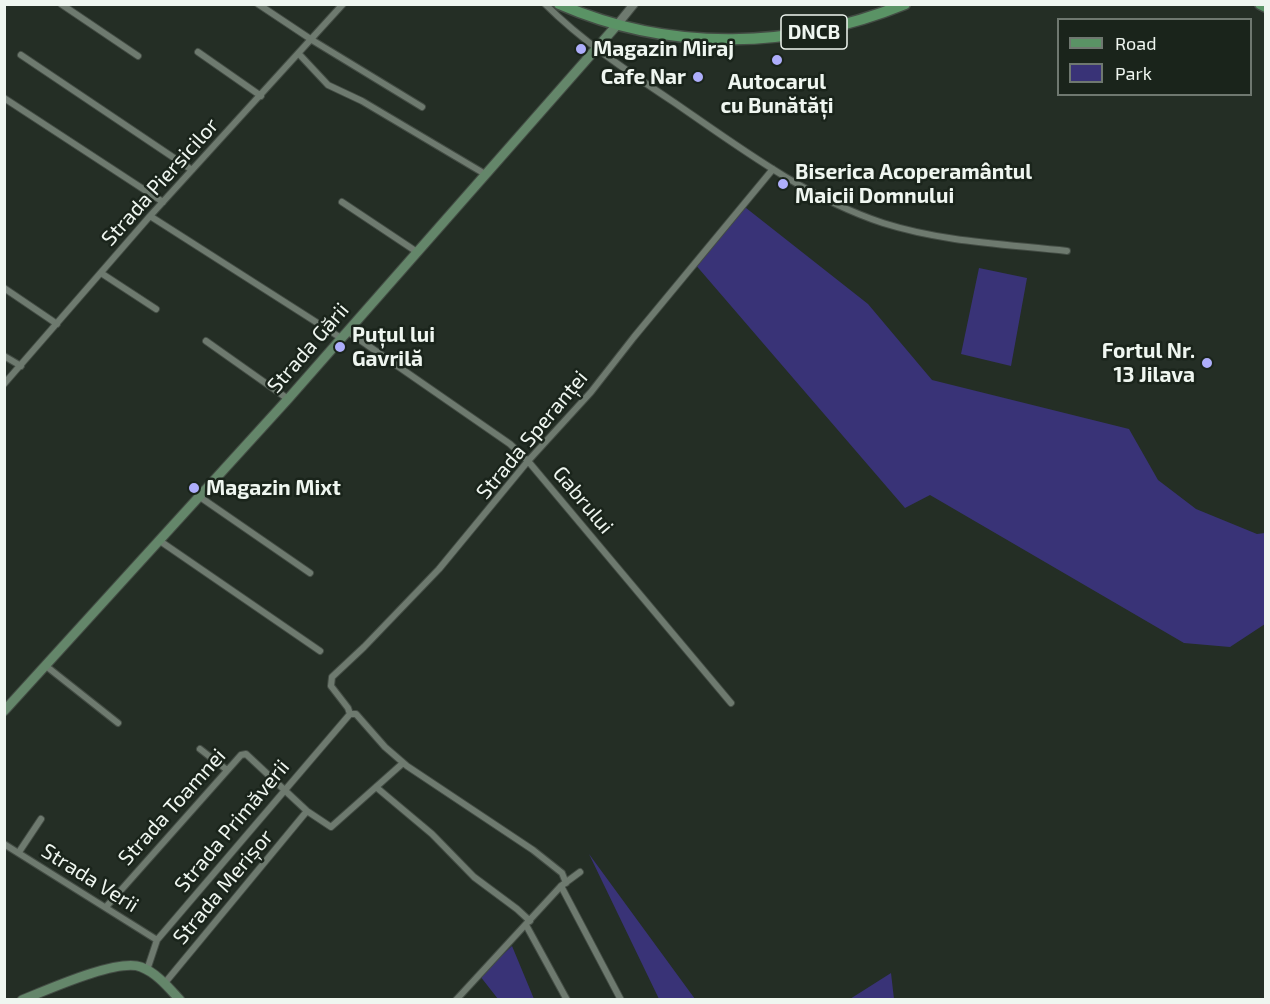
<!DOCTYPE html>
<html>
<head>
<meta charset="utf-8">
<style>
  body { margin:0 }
  #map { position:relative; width:1270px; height:1004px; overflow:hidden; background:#242e25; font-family:"Exo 2",sans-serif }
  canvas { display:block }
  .frame { position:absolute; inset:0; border:6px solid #eff6f0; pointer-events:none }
  .legend { position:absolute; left:1057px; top:18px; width:195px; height:78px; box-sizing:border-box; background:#1a241b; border:2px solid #6f7870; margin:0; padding:8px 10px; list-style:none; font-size:18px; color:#eff6f0 }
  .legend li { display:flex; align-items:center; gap:12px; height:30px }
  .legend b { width:30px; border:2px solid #6f7870 }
</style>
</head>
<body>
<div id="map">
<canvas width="1270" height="1004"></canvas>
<div class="frame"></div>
<ul class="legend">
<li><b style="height:8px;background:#5a9365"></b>Road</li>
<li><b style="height:16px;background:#393377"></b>Park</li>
</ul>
</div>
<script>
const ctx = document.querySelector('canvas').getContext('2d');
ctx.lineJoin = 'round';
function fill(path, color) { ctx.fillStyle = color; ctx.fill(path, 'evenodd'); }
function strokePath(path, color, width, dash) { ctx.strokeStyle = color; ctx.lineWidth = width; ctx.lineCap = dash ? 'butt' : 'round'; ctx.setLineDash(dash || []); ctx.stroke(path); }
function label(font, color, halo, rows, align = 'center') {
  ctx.font = font + ' "Exo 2",sans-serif'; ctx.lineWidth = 5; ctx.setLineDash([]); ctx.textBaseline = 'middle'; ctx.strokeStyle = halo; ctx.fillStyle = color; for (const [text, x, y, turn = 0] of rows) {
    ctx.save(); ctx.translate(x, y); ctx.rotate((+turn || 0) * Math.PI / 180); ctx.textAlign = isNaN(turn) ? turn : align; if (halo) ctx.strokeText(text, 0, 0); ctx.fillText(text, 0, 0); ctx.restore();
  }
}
fill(new Path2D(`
  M741,204l127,100 64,76 197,49 29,51 38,29 61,25 8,-1v91l-35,23 -46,-4 -254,-148 -25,13 -211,-245z
  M979,268l48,10 -16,88 -50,-12z
  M589,854l106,145h-36z
  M512,946l22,53h-36l-18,-23z
  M891,973l3,26h-44z`), '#393377');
const minor = new Path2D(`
  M61,4l77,52
  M258,4l54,36 110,67
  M545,4c38,38 85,69 130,99 65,45 132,95 208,120 60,19 122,21 184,28
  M198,52l63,44
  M299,54l29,31 34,16 123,73
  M21,55l171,115
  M4,98l159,104
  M342,202l75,50
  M150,216l191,122
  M101,273l55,36
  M4,288l53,36
  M347,331l163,113 18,17 203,242
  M206,341l82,58
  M4,356l17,10
  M4,384l146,-168 193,-212
  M200,497l110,76
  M160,541l160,110
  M46,666l72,57
  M350,714l-2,-6 -17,-22 1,-9 32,-30 75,-78 89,-108 63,-69 43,-55 139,-168
  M200,749l27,21
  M376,787l56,47 42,43 43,32 13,12
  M4,844l153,96
  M19,852l22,-33
  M561,886l60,114
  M106,907l135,-152 5,-1 61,57 24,16 72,-64
  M526,925l41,75
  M147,970l10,-30 193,-226h6l29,33 22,19 126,84 29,23 4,10
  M164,984l143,-173
  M456,1000l105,-114 19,-14`);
const tertiary = new Path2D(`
  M617,25l17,-21`);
const secondary = new Path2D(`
  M4,711l284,-312 329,-374
  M22,1000c25,-10 96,-42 119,-33 16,6 28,21 39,33`);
const primary = new Path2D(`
  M559,4c112,49 235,45 346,0
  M1260,4l6,3`);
strokePath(minor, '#434c44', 8);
strokePath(tertiary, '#434c44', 10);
strokePath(secondary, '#434c44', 11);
strokePath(primary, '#434c44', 13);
strokePath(minor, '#6e7a6f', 6);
strokePath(tertiary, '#6e7a6f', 8);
strokePath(secondary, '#64866a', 9);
strokePath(primary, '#5a9365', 10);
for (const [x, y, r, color] of [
  [581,49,6,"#aeaefb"],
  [777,60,6,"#aeaefb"],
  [698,77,6,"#aeaefb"],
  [783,184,6,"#aeaefb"],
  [340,347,6,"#aeaefb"],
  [1207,363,6,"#aeaefb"],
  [194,488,6,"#aeaefb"]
]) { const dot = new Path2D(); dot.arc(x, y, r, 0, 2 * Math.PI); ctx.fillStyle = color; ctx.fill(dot); strokePath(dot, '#1a241b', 2); }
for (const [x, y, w] of [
  [814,32,66]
]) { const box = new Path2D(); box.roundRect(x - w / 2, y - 17, w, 34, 4.5); ctx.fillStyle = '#1a241b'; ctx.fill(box); strokePath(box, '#eff6f0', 1.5); }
label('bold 20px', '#eff6f0', null, [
  ["DNCB",814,32]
]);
label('bold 21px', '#eff6f0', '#1a241b', [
  ["Magazin Miraj",593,49],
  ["Cafe Nar",686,77,"right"],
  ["Autocarul",777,82,"center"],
  ["cu Bunătăți",777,106,"center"],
  ["Biserica Acoperamântul",795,172],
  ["Maicii Domnului",795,196],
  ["Puțul lui",352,335],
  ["Gavrilă",352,359],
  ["Fortul Nr.",1195,351,"right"],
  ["13 Jilava",1195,375,"right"],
  ["Magazin Mixt",206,488]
], 'left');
label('21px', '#eff6f0', '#1a241b', [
  ["Strada Piersicilor",160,182,-48],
  ["Strada Gării",308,348,-49],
  ["Strada Speranței",532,435,-50],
  ["Gabrului",583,500,50],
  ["Strada Toamnei",172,807,-48],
  ["Strada Primăverii",232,826,-50],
  ["Strada Verii",90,878,32],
  ["Strada Merișor",223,887,-50]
]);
</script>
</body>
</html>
